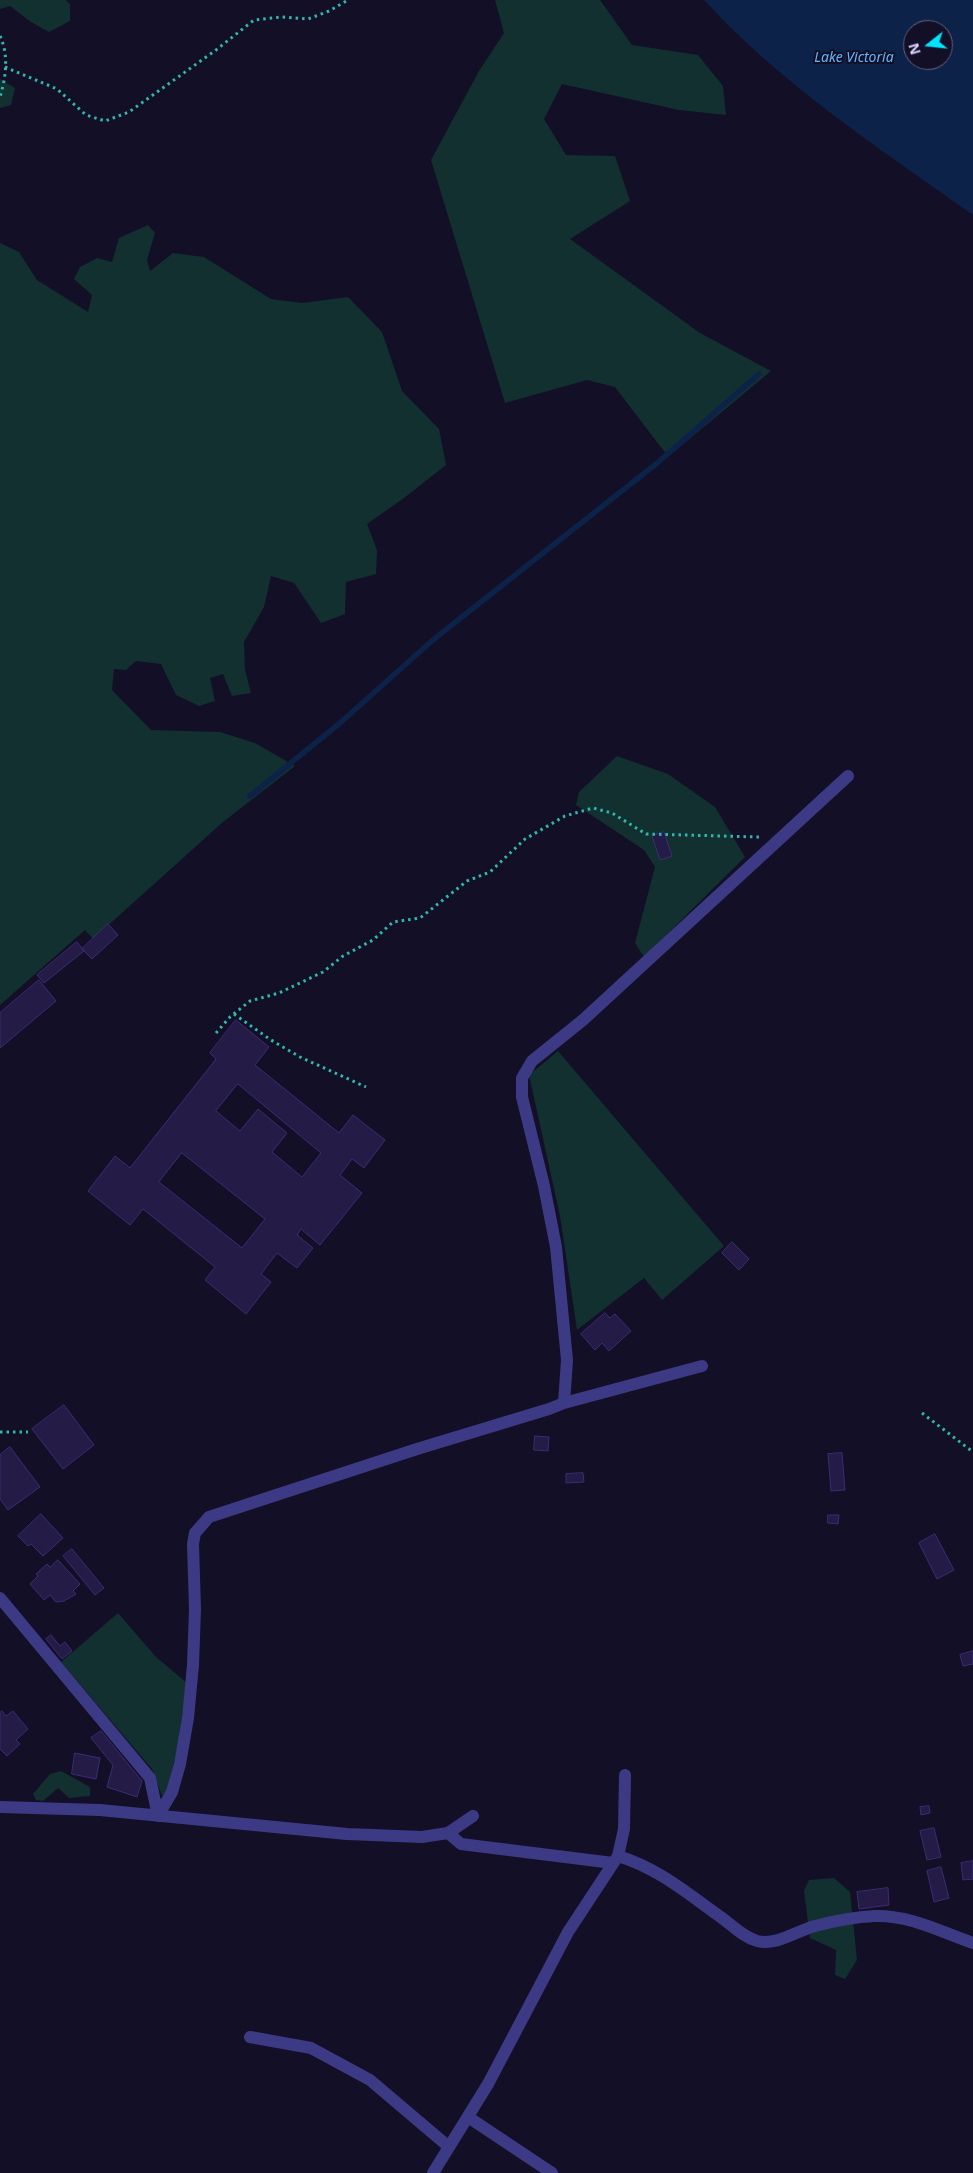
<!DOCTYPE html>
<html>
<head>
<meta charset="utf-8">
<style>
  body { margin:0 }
  #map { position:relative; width:973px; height:2173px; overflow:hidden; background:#130f26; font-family:"Noto Sans",sans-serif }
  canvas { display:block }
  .north { position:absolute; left:903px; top:20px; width:50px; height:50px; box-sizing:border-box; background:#130f26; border:1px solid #625e7d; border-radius:50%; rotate:254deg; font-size:14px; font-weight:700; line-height:20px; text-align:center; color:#d9d4ff }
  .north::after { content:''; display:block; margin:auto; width:18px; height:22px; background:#00e5ff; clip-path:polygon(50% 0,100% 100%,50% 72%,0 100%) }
</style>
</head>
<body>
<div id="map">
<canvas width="973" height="2173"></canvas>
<div class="north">N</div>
</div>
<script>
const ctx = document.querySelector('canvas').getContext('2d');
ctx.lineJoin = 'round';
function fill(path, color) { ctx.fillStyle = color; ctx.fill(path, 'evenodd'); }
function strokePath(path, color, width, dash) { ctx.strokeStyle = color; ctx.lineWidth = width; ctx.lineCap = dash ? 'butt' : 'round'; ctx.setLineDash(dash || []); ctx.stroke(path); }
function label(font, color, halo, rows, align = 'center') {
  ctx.font = font + ' "Noto Sans",sans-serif'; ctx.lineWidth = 4; ctx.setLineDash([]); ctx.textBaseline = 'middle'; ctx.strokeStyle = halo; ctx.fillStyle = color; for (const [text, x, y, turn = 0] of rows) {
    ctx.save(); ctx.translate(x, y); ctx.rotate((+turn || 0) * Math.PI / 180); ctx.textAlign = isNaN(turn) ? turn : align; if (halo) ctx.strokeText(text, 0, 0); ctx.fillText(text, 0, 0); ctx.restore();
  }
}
fill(new Path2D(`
  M0,0h66l4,4v17l-21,11 -18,-10 -21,-16 -10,3z
  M495,0h105l32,45 66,10 25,31 3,29 -47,-5 -117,-26 -18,35 22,36 49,1 15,45 -60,38 130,94 71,38 -102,85 -6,-6 -48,-63 -28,-7 -82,23 -74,-243 48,-89 25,-38z
  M0,79l15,9 -4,17 -11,3z
  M148,225l7,8 -8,27 3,11 23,-18 31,4 67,42 31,4 46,-6 34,35 20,59 37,38 7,36 -42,33 -37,26 10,26 -1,24 -30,8 -1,32 -24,9 -27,-40 -23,-7 -7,31 -20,35 1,28 6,23 -19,3 -9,-22 -13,4 5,23 -16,5 -23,-11 -15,-31 -25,-3 -10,9 -12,-1 -2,21 39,40 69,2 35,11 40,23 -72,56 -130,117 -8,-9 -85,75v-762l19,9 18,28 51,32 4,-17 -18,-16 6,-12 17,-9 15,4 7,-24z
  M617,756l51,18 47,33 30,50 -101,100 -9,-14 20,-76 -11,-17 -68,-45 3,-13z
  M558,1051l166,195 -62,54 -18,-22 -67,52 -17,-114 -31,-141z
  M118,1613l38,44 31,26 -9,62 -11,46 -5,5 -10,-27 -91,-107z
  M61,1771l29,16v9l-21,2 -11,-10 -15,13 -7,-1 -3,-6 17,-20z
  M834,1878l16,14 7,68 -12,19 -10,-4 1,-25 -26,-12 -6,-47 5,-11z`), '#12302f');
fill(new Path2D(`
  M704,0h269v215c-93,-66 -191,-130 -269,-215zM913,30h30v30h-30z`), '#0c2248');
strokePath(new Path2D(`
  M250,796l90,-73 94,-84 222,-175 103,-90`), '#0c2248', 5.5);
const building = new Path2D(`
  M664,832l8,24 -12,4 -8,-24z
  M108,924l10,11 -26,24 -10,-10z
  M77,942l7,9 -40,32 -7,-8z
  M39,980l17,21 -56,47v-35z
  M236,1020l33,27 -14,18 84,68 14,-18 32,25 -21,28 -12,-9 -12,16 22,18 -42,52 -19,-16 -4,6 16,13 -16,20 -20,-15 -16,21 10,8 -25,32 -41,-34 10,-13 -72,-58 -13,16 -42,-34 27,-35 15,12 86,-109 -6,-6zM238,1084l83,69 -19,24 -30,-25 15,-19 -29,-24 -18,22 -24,-20zM182,1153l83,66 -23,29 -83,-66z
  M732,1242l17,17 -10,11 -17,-17z
  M605,1313l5,5 5,-4 16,17 -22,20 -7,-8 -7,7 -14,-16z
  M64,1405l30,40 -31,24 -31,-40z
  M535,1436l14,1 -1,14 -14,-1z
  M10,1447l30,40 -32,23 -8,-11v-44z
  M842,1453l3,37 -14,1 -3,-37z
  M583,1473l1,9 -18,1v-9z
  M41,1514l22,24 -20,18 -12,-12 -3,2 -10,-10z
  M828,1515h11l-1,9 -10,-1z
  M935,1534l19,36 -17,9 -18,-36z
  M72,1549l32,39 -9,7 -32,-39z
  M58,1560l22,24 -7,7 3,3 -12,7 -8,1 -6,-7 -6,5 -14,-16 8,-8 -2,-2 11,-10 3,3z
  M51,1635l9,11 5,-4 7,9 -10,8 -16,-20z
  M973,1651v13l-10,2 -3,-11z
  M2,1711l4,5 7,-5 15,18 -12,11 4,4 -13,12 -7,-7v-36z
  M101,1731l41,50 -5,16 -30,-10 6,-22 -22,-27z
  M75,1753l25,5 -4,21 -24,-5z
  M929,1806l1,7 -9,2 -1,-8z
  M934,1828l7,29 -14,3 -7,-29z
  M973,1861v18l-10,1 -2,-17z
  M941,1867l8,31 -15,4 -7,-31z
  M888,1888l1,17 -30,4 -2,-17z`);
fill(building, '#241b47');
strokePath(building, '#3b2d73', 1);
strokePath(new Path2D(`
  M0,36c9,19 6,41 0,61
  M5,67l52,22 29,26 19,6 24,-9 87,-62 38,-30 28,-3 26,2 21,-8 19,-11
  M234,1014l37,26 29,17 66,30
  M216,1033l14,-16 20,-16 29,-8 44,-21 20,-16 30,-16 20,-18 27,-4 47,-37 23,-9 35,-33 40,-23 28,-8 19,5 34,21 113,3
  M922,1413l51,39
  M0,1432h28`), '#2fb8b0', 3, [2.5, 4]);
strokePath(new Path2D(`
  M564,1403l3,-43 -11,-113 -12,-61 -22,-89v-19l10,-17 51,-41 265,-244
  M0,1598l150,180 8,38
  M0,1807l100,3 247,24 75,3 26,-4 25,-17
  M158,1816l14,-24 8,-28 8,-46 5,-53 2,-56 -2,-65 2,-11 14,-16 208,-68 132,-40 15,-6 138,-37
  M448,1833l13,11 152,19
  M618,1856c40,12 70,38 104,62 11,8 21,19 35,23 20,5 39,-10 58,-15 19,-5 40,-9 60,-10 35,-1 66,16 98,27
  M250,2037l61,11 59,32 79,67
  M468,2117l84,56
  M433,2173l55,-89 80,-152 50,-76 6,-27 1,-54`), '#3d3a85', 12);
label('italic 14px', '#62b6ff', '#130f26', [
  ["Lake Victoria",854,58]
]);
</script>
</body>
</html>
